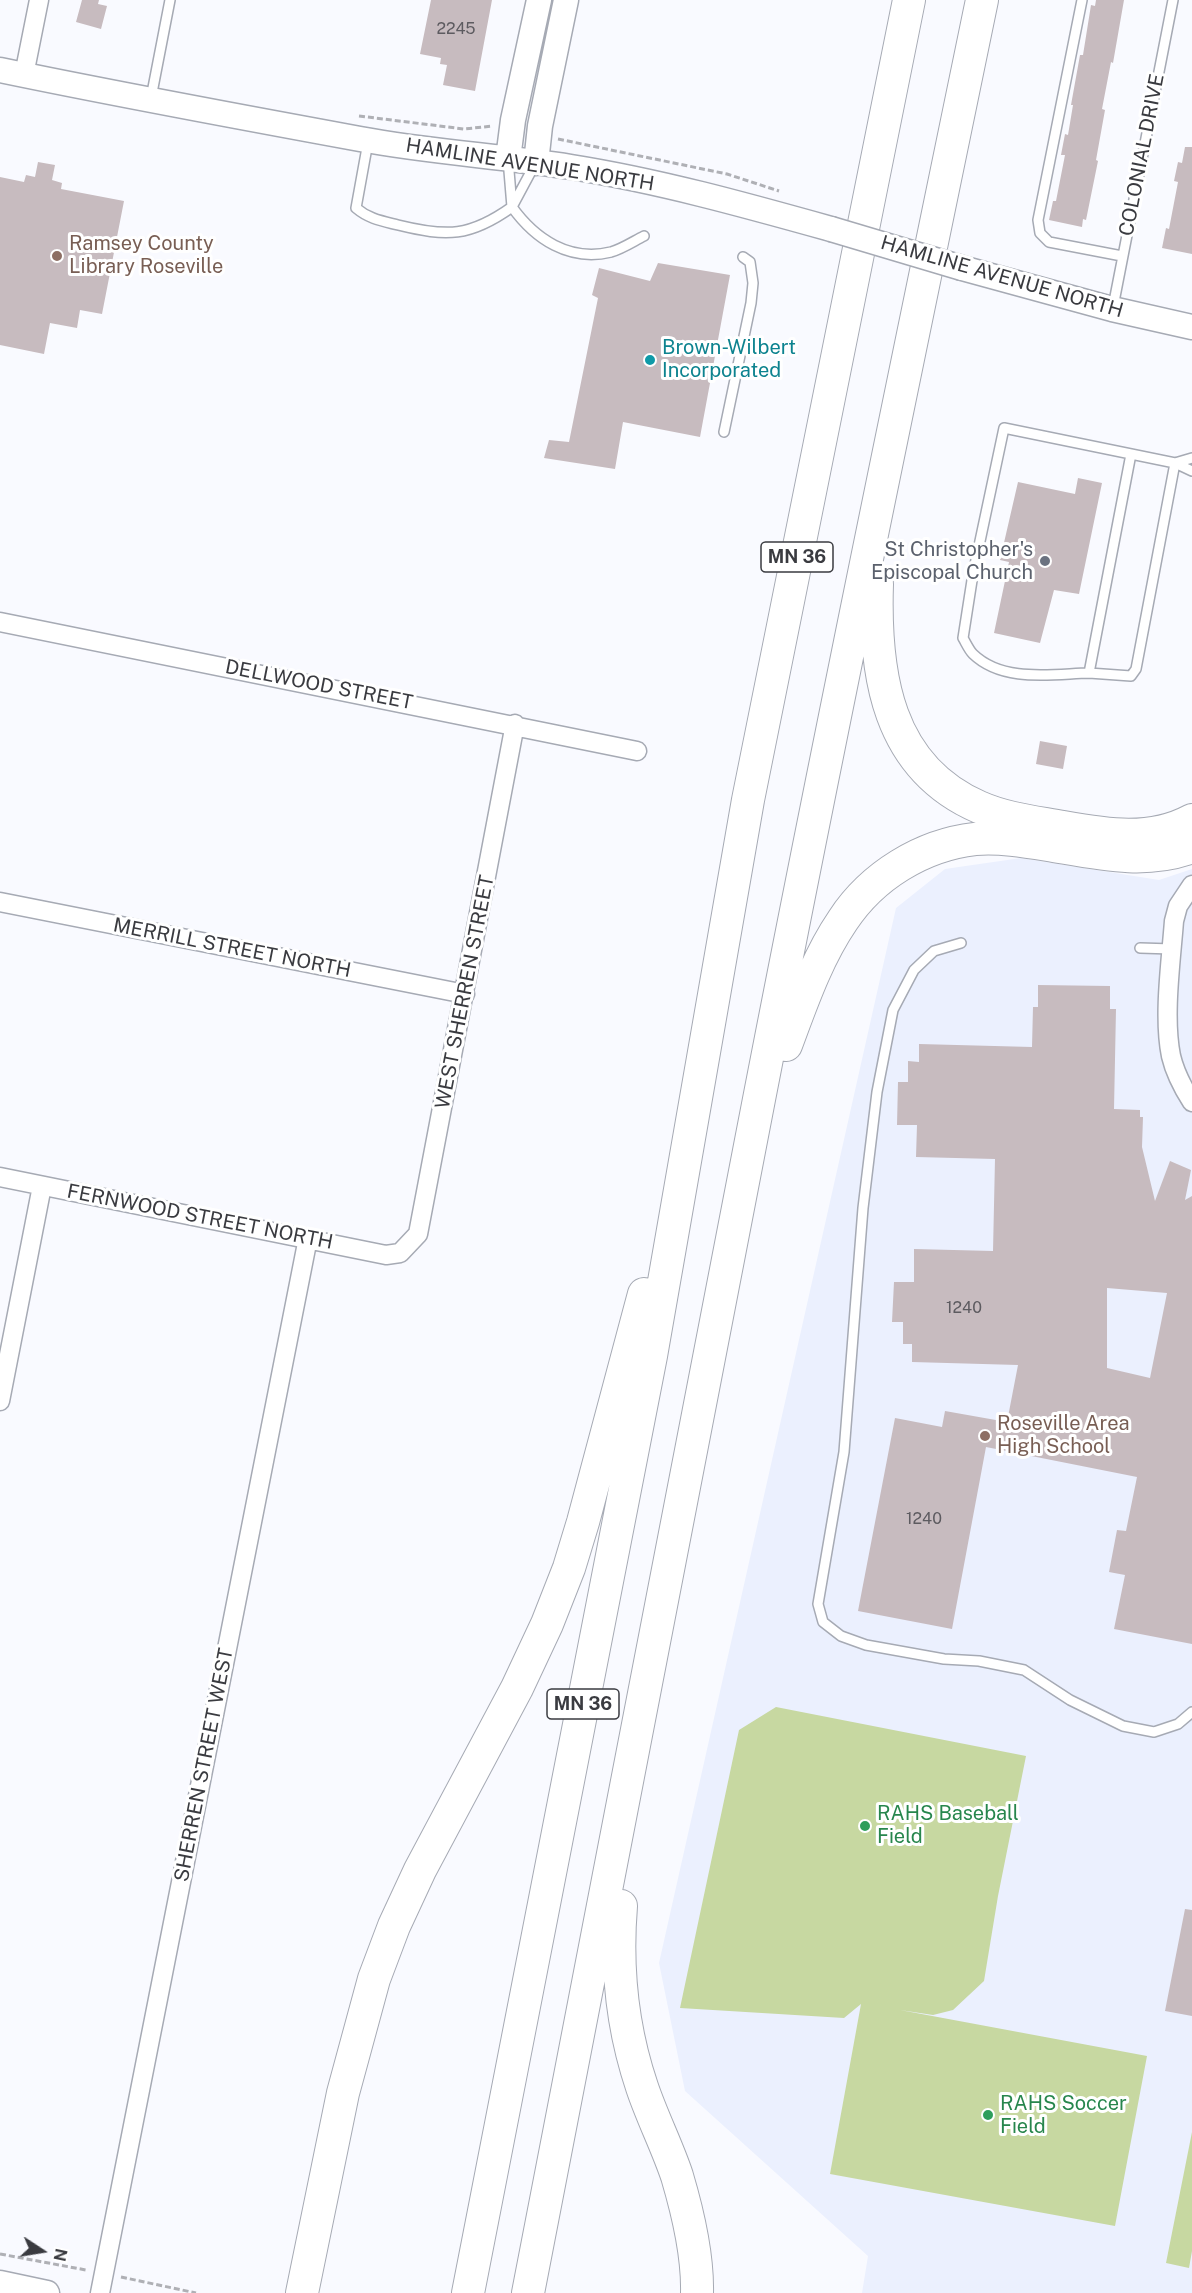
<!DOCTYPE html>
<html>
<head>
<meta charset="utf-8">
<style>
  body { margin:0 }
  #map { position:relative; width:1192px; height:2293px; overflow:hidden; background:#f9faff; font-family:"Public Sans",sans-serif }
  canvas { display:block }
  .north { position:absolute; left:12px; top:2221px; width:60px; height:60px; -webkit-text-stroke:4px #fff; paint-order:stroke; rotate:102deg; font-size:16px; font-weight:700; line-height:24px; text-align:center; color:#3a3b40 }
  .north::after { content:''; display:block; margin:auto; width:21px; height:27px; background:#3a3b40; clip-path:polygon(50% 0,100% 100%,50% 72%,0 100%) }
</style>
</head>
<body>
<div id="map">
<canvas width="1192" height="2293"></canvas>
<div class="north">N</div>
</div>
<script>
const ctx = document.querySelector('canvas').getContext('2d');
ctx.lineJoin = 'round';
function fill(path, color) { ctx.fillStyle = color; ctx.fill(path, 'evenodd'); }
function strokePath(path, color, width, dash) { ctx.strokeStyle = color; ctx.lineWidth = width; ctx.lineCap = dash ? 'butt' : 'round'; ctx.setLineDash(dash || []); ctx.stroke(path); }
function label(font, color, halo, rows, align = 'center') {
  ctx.font = font + ' "Public Sans",sans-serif'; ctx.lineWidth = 6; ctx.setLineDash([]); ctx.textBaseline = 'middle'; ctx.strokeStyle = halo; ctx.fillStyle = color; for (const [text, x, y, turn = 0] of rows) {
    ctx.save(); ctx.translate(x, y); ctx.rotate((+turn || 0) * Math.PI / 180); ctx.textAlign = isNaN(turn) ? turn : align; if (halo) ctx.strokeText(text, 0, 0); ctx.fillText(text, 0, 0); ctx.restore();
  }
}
fill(new Path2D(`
  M1021,858l138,22 33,-11v1424h-330l6,-37 -183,-165 -26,-128 237,-1055 49,-39z`), '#ebf0fe');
fill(new Path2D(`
  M776,1707l250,49 -28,140 -14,85 -31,29 -20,5 -33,-5 247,46 -32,170 -285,-52 31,-170 -17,14 -164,-10 59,-278z
  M1192,2132v119l-3,17 -23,-5z`), '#c7d8a1');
fill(new Path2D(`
  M82,0h17l-1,4 9,2 -6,23 -25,-7z
  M431,0h61l-17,91 -32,-6 4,-20 -7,-1 1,-6 -21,-4z
  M1096,0h28l-11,63 -2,-1 -9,47 3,1 -9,50 2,1 -12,59 -3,-1 -1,8 -33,-7 4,-19h3l9,-46h-4l4,-21 3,1 5,-30h-2l9,-50h3l8,-50 4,1z
  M1185,147h7v107l-30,-6 4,-20 3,1 9,-47 -4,-1 4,-19 4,1z
  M38,162l17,3 -3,15 10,3 -1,6 63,12 -22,113 -22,-4 -3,18 -27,-5 -6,31 -44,-9v-168l24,5 2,-7 9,2z
  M658,263l72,12 -30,162 -77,-15 -8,47 -71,-11 5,-18 20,2 29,-144 -6,-3 7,-27 51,13z
  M1078,478l24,5 -23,111 -25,-4 -14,53 -46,-10 15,-71 -9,-2 18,-78 57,12z
  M1040,741l27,5 -4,23 -27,-5z
  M1038,985l72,1v23h6l-2,100 26,1v7h3l-1,30 13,54 15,-40 21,9 -6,30 7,-4v448l-78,-15 11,-54 -16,-3 8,-42 9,1 11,-54 -151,-30 -34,182 -94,-18 37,-193 47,9 3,-16 62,11 11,-57 -106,-3v-18h-9v-22h-11l2,-40h20v-33l79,2 2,-92 -79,-2 1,-32h-20l1,-43h10v-21l11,1v-18l113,3 1,-40h5zM1107,1288l60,5 -17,85 -43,-10z
  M1185,1909l7,1v106l-27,-5z`), '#c7bbbf');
const lane = new Path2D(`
  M1082,0l-44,220 2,13 9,9 73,14
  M151,98l19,-98
  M368,142l-12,66c13,11 26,13 42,17 49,12 72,12 114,-18 23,32 57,55 99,45 11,-3 23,-11 33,-16
  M508,159l4,48 23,-43
  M1113,307l60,-307
  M724,432l27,-129 2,-20 -3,-21 -7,-5
  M1131,454l-42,219 42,3 5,-7 39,-206
  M1175,463l17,-5
  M1089,673c-37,1 -86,10 -116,-19 -4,-4 -7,-11 -10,-16l10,-64 31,-146 171,35 17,8
  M961,943l-27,8 -20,19 -21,40 -16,82 -14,116 -19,244 -26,152 5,18 18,14 25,9 78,14 35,2 45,9 46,30 53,26 31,6 24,-8 14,-12
  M1140,948l32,1`);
const street = new Path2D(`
  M24,75l15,-75
  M0,622l637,129
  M1192,885l-14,21 -4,15c-3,40 -11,96 -3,135 4,17 12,32 21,46
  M0,902l465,92
  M0,1177l386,78 14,-2 18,-19 97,-510
  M0,1401l42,-215
  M100,2293l208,-1055`);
const secondary = new Path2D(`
  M0,70c120,25 240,47 360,69 70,13 141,17 211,28 88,14 174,38 260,62
  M508,159l5,-39 26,-120
  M536,163l4,-37 26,-126
  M962,268l150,41 80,18
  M0,2283l47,10`);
const highway = new Path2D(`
  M877,584c-3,90 10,183 102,223 27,12 57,15 84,20 44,8 88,15 129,-7
  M786,1045c16,-43 31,-87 57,-125 29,-44 79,-75 132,-81 24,-2 49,2 73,6 48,8 97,20 144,2
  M621,1906c-5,61 1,122 21,181 10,30 25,59 35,89 11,37 21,78 20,117
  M302,2293l41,-200 31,-114 20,-53 26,-56 97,-182 30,-64 22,-56 14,-46 61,-228
  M468,2293l183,-937 97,-556 161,-800
  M528,2293c76,-380 148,-761 221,-1142 74,-384 154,-768 233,-1151`);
strokePath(lane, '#a6aab4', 12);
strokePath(street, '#a6aab4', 21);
strokePath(secondary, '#a6aab4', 27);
strokePath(highway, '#a6aab4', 34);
strokePath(new Path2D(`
  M359,116l105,13 29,-3
  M558,139l169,35 52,17
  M0,2254l86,16
  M121,2277l75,16`), '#afb0b5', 3, [6, 3]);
strokePath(lane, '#fff', 9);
strokePath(street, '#fff', 18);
strokePath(secondary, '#fff', 24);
strokePath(highway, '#fff', 32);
const secondaryBridge = new Path2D(`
  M831,229l131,39`);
strokePath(secondaryBridge, '#a6aab4', 27, []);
strokePath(secondaryBridge, '#fff', 24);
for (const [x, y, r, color] of [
  [57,256,6,"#8d6e63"],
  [650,360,6,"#0f9aa8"],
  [1045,561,6,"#6b7280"],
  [985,1436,6,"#8d6e63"],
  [865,1826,6,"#2e9e5b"],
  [988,2115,6,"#2e9e5b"]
]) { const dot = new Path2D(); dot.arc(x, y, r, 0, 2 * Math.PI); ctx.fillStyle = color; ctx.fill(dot); strokePath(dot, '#fff', 2); }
label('16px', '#5d5b60', null, [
  ["2245",456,29],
  ["1240",964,1308],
  ["1240",924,1519]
]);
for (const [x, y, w] of [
  [797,557,72],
  [583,1704,72]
]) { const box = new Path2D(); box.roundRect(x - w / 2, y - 15, w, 30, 4.5); ctx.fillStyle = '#fff'; ctx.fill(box); strokePath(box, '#3a3b40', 1.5); }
label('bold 18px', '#3a3b40', null, [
  ["MN 36",797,557],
  ["MN 36",583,1704]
]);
label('20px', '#3a3b40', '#fff', [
  ["COLONIAL DRIVE",1142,155,-79],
  ["HAMLINE AVENUE NORTH",530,165,9],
  ["HAMLINE AVENUE NORTH",1002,277,16],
  ["DELLWOOD STREET",319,685,11],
  ["MERRILL STREET NORTH",232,948,11],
  ["WEST SHERREN STREET",465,992,-79],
  ["FERNWOOD STREET NORTH",200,1217,11],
  ["SHERREN STREET WEST",204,1765,-79]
]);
label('20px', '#785e54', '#fff', [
  ["Ramsey County",69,244],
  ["Library Roseville",69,267],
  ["Roseville Area",997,1424],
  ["High School",997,1447]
], 'left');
label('20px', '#0d838f', '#fff', [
  ["Brown-Wilbert",662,348],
  ["Incorporated",662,371]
], 'left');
label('20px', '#5b616d', '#fff', [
  ["St Christopher's",1033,550],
  ["Episcopal Church",1033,573]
], 'right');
label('20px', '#27864d', '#fff', [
  ["RAHS Baseball",877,1814],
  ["Field",877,1837],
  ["RAHS Soccer",1000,2104],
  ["Field",1000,2127]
], 'left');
</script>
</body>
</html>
